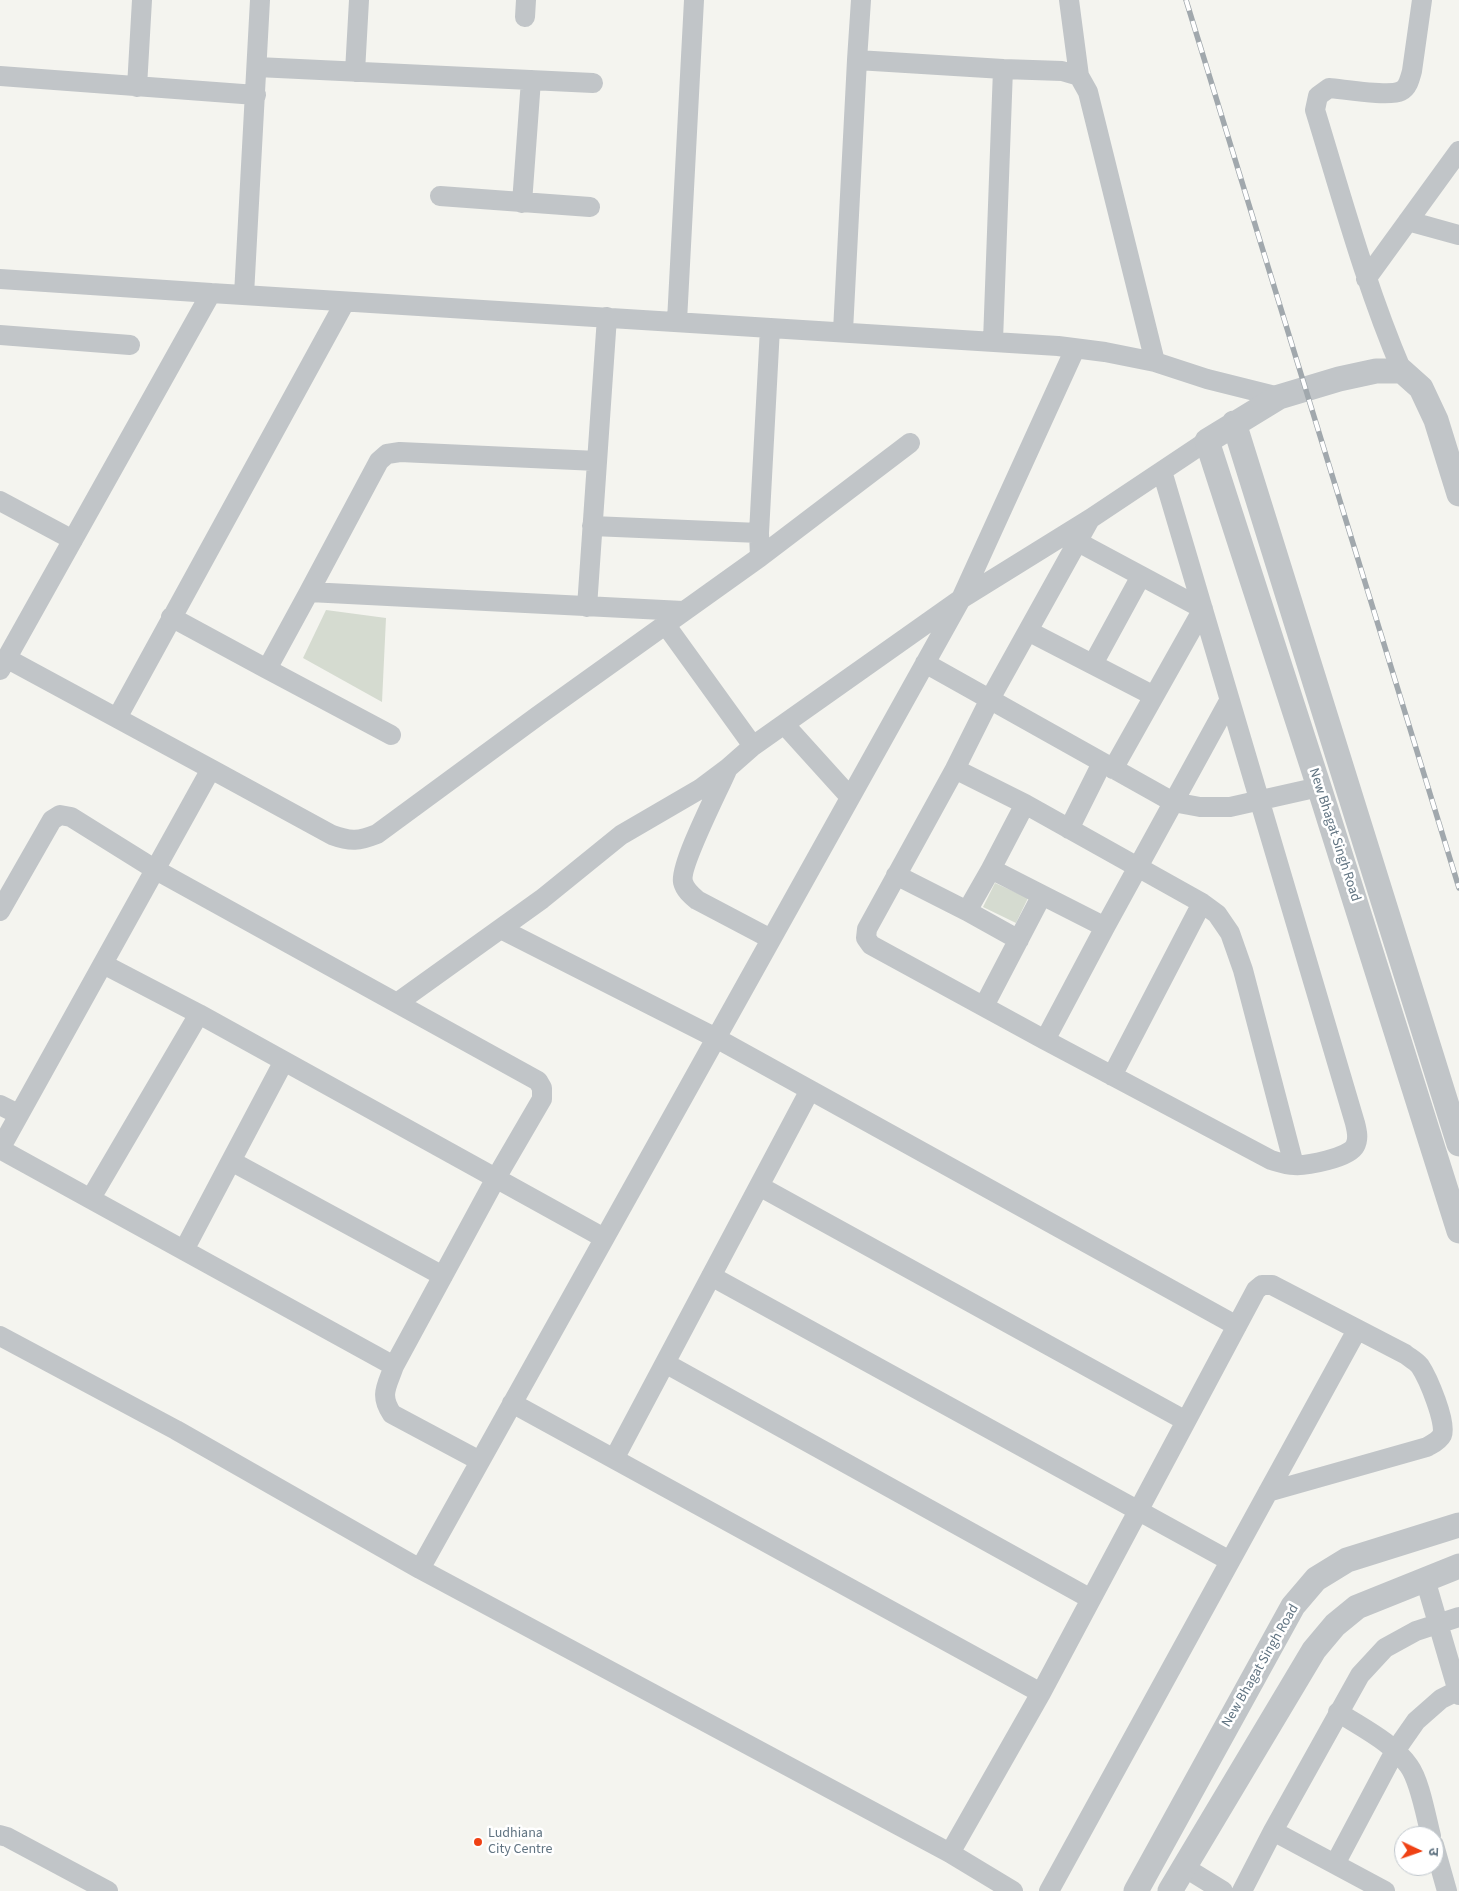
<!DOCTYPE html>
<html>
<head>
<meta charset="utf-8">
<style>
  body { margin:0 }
  #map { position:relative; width:1459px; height:1891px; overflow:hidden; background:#f4f4ef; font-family:"Source Sans 3","Noto Sans Devanagari",sans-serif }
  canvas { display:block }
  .north { position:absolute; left:1394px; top:1826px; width:50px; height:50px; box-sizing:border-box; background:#fff; border:1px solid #c0c7cd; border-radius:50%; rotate:93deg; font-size:14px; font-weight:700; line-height:20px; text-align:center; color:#617482 }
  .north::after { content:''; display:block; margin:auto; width:18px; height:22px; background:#ef4114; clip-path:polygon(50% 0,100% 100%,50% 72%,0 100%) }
</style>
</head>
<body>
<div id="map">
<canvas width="1459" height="1891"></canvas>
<div class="north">उ</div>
</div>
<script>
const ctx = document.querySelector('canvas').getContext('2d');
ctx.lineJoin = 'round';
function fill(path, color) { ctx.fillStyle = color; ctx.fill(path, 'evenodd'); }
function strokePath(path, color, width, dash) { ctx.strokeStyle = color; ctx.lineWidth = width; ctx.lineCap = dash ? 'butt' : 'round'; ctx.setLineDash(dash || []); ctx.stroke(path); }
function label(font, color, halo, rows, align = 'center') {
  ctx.font = font + ' "Source Sans 3",sans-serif'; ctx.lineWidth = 5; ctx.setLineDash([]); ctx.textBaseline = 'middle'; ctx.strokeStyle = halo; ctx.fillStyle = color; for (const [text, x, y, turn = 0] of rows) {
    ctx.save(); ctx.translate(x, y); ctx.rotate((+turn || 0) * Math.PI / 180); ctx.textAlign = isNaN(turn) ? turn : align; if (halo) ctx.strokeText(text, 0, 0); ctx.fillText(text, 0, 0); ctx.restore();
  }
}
fill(new Path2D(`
  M326,610l60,8 -4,84 -79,-44z
  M995,883l33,15 -12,25 -33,-16z`), '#d5dbd0');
strokePath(new Path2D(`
  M1069,0l10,76
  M525,17l1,-17
  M857,60l4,-60
  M257,67l336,16
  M355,72l4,-72
  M0,76l256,19
  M137,87l5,-87
  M440,196l150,11
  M522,203l9,-123
  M1408,221l51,14
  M0,279l211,14
  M1366,279l93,-128
  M244,295l16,-295
  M677,321l17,-321
  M843,331l14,-271 146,9
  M0,335l130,10
  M993,341l10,-272 59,2 17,5 9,16 67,270
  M1402,371c-36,-84 -60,-173 -87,-261l3,-14 11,-8c14,1 60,9 72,3 7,-3 9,-13 11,-20l10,-71
  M597,461l-197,-9 -13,2 -8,7 -70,131 374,19
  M0,501l73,39
  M1089,521l-99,178 -35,70 -88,160 -1,9 5,7 174,95 60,-113 124,-226
  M592,526l167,7
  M1078,542l125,67 -90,160
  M760,557l-1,-24 11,-205
  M309,592l-42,77 124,66
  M587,607l20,-290
  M171,617l96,52
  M665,624l88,122 208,-147 114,-250
  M1028,631l126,65
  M925,663l248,139 27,5h30l89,-20
  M1093,664l48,-88
  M0,670l211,-377 847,53 47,6 50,10 52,17 72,18
  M117,718l228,-416
  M784,724l66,73
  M211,769l121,66c19,7 27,6 45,-1l162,-119 221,-158 150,-114
  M955,769l70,35 177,99 15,11 13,19 13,37 51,195
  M727,770c-8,19 -48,96 -44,112 2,8 8,13 14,18l74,39
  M1025,804l-34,65 51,26
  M1069,829l33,-66
  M991,869l-24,42 52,29
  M896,875l71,36
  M0,911l52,-91 8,-5 11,2 85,53 382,211 4,7v11l-46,79 -102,188
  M501,929l215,109 521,288
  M103,964l96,50 405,224
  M397,1003l145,-104 79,-64 79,-46 28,-21 25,-22
  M984,1006l58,-111 63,32
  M1045,1040l226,120c7,2 15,5 23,5 12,1 55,-7 61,-19 4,-7 2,-15 0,-23l-193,-652
  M1112,1076l90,-173
  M0,1105l18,9
  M0,1149l211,-380 -205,-111
  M0,1149l394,217c-7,20 -15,29 -2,48l88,47
  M231,1161l53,-100
  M759,1186l427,235
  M91,1198l108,-184
  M184,1250l47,-89 212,115
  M711,1276l519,285
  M0,1336l176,94 244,139
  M665,1363l426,236
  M512,1403l529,290
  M614,1459l196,-369
  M1425,1579l34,116
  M1338,1712c24,16 54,30 71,54 11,15 17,51 22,70
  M1273,1831l112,60
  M0,1835l7,2 101,54
  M1434,1845l13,46
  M950,1853l91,-160 215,-403 6,-5h10l133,69c5,4 11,7 15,12 8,12 27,57 22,69 -3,6 -10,9 -15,12l-159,45
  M1335,1864l60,-113 21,-30 25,-22 18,-9
  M1184,1867l39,24
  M1013,1891l-63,-38 -530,-284 541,-970 129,-80 117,-78
  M1049,1891l308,-561
  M1242,1891l31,-60 87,-156 25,-27 31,-17 43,-14`), '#c1c5c8', 20);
strokePath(new Path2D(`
  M1234,423l225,721
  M1459,494l-23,-74 -15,-32 -19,-17h-26l-37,8 -60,18 -72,44 112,346 140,444
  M1136,1891l157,-285 23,-27 31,-19 112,-35
  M1170,1891l144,-241 21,-25 22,-18 102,-41`), '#c1c5c8', 25);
const rail = new Path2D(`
  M1186,0l273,888`);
strokePath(rail, '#a1a8ad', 5.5);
strokePath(rail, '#fff', 4, [11]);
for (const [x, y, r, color] of [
  [478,1842,5,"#ef4114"]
]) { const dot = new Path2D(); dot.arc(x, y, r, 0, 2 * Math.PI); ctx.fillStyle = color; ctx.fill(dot); strokePath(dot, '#fff', 2); }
label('14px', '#617482', '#fff', [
  ["New Bhagat Singh Road",1334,835,72],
  ["New Bhagat Singh Road",1261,1666,-60]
]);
label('14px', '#617482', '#fff', [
  ["Ludhiana",488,1834],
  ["City Centre",488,1850]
], 'left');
</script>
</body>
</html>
